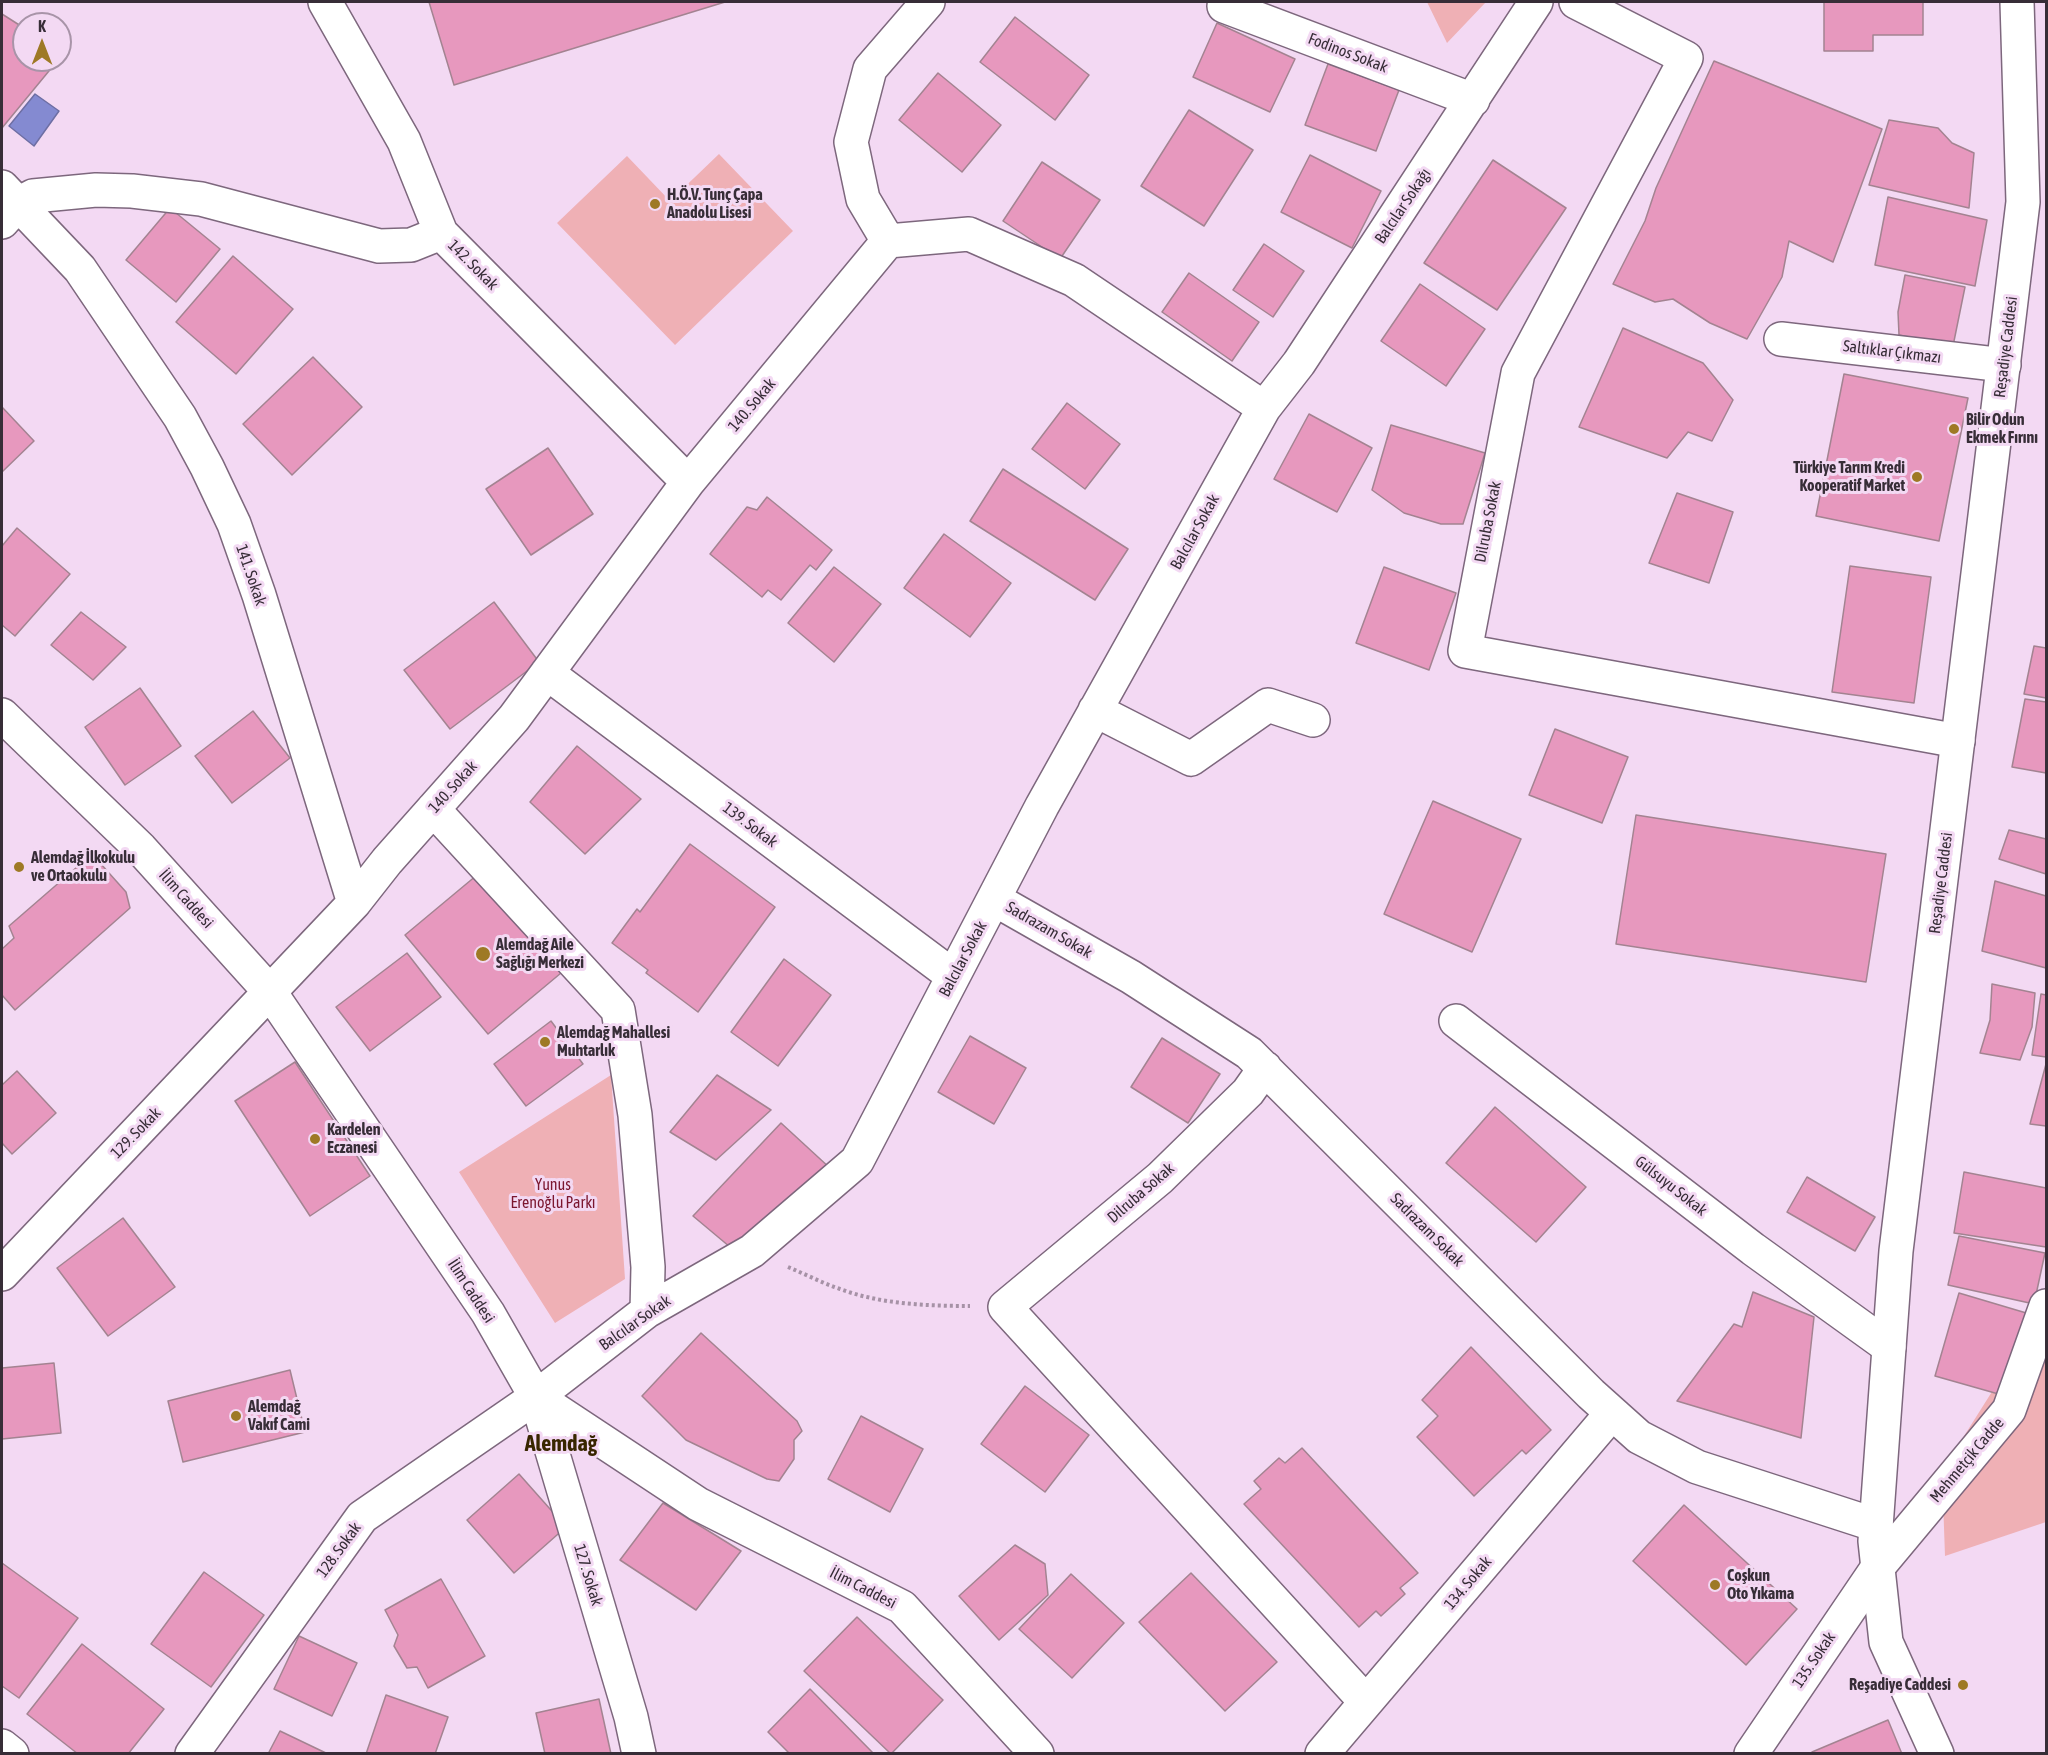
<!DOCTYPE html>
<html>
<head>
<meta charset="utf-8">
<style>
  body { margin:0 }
  #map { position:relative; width:2048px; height:1755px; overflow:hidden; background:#f3d9f3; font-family:"Asap Condensed",sans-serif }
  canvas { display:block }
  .frame { position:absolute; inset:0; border:3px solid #372d37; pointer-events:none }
  .north { position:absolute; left:12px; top:12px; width:60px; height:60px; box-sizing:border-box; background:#f3d9f3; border:2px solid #a894a8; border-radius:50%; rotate:0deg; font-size:16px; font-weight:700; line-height:24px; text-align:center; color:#372d37 }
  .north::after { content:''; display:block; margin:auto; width:21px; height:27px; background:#9e7925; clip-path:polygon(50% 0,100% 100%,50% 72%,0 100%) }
</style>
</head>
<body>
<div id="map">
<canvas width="2048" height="1755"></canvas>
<div class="frame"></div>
<div class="north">K</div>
</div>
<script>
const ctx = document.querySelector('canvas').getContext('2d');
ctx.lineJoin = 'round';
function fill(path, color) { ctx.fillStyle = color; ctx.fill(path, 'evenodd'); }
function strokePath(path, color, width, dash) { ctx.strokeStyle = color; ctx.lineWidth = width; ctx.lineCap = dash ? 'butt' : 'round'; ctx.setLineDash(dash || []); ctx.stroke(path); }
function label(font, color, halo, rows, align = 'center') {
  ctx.font = font + ' "Asap Condensed",sans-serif'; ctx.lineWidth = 6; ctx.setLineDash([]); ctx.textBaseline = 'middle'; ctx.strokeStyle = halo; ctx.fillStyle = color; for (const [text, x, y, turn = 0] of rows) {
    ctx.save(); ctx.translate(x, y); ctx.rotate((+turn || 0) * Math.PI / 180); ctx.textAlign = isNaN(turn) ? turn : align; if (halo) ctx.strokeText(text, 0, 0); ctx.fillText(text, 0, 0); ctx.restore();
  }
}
fill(new Path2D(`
  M1427,2h59l-39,41z
  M719,154l74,77 -118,114 -118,-122 70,-67 43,45z
  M611,1075l14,204 -70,44 -96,-151z
  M2046,1306v216l-101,34 -3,-85z`), '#efb0b5');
const water = new Path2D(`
  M35,94l24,17 -25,35 -25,-20z`);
fill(water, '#848ad1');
strokePath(water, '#6d6ea3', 1.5);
const building = new Path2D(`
  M429,2h296l-271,83z
  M1824,2h99v33h-50v16h-49z
  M2,14l22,14v32h34l-56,68z
  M1015,17l74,58 -34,45 -75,-58z
  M1217,23l78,36 -25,53 -77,-35z
  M1714,61l168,68 -49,133 -44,-21 -7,36 -35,62 -37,-16 -37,-24 -18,3 -42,-18 32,-63 11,-33z
  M1328,64l71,26 -23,61 -71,-26z
  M938,73l63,52 -39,47 -63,-52z
  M1189,110l64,40 -49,76 -63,-40z
  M1889,120l49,8 14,15 22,10 -5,55 -100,-23z
  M1310,155l71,36 -29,57 -71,-36z
  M1493,160l73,48 -69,102 -73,-47z
  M1042,162l58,38 -40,59 -57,-38z
  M1888,197l99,23 -12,66 -100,-21z
  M170,208l50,41 -44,53 -50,-42z
  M1264,244l40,27 -31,46 -40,-27z
  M233,256l60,53 -57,65 -60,-52z
  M1189,273l70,49 -27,39 -70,-49z
  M1905,275l60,12 -12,59 -54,-11 -1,-23z
  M1420,284l65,45 -39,57 -65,-45z
  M1623,328l80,35 30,37 -21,41 -24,-9 -21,26 -88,-31z
  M313,357l49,50 -70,68 -49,-51z
  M1844,374l124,24 -29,143 -123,-25z
  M1067,403l53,41 -35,45 -53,-40z
  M2,407l32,34 -32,31z
  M1309,414l63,34 -35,64 -63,-33z
  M1391,425l94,28 -22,71h-22l-37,-11 -32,-23z
  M548,448l45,66 -62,41 -45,-66z
  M1003,469l125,80 -33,51 -125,-79z
  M1677,493l56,19 -24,71 -60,-20z
  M767,497l65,53 -16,20 -6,-5 -29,35 -13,-10 -6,7 -52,-43 37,-47 10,3z
  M17,528l53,46 -55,62 -13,-11v-79z
  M944,534l67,49 -41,54 -66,-49z
  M1850,566l81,11 -17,126 -82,-11z
  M834,567l47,37 -47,58 -46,-39z
  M1384,567l72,26 -27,77 -73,-27z
  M494,602l45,60 -89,67 -46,-59z
  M81,612l45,35 -33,33 -42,-35z
  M2034,646l12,2v50l-22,-4z
  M140,688l41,58 -56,39 -40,-58z
  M2025,699l21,3v71l-34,-6z
  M253,711l37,47 -58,45 -37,-47z
  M1555,729l73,28 -26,66 -73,-28z
  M577,746l64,53 -56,55 -55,-52z
  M1433,801l88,38 -49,113 -88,-38z
  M1636,815l250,39 -20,128 -250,-38z
  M2009,830l37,9v35l-47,-15z
  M690,844l85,63 -77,105 -52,-39 2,-3 -36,-27 25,-34 3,3z
  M92,854l34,38 4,16 -115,102 -13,-15v-46l12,-11 -5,-12z
  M477,875l84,98 -73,61 -83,-99z
  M1995,881l51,15v72l-64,-17z
  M407,953l34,44 -71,54 -34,-44z
  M784,959l47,36 -53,71 -47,-34z
  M1992,984l43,9 -3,34 -12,33 -40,-7 10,-33z
  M2041,994l5,1v62l-14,-2z
  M551,1021l32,43 -57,42 -32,-42z
  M970,1036l56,32 -32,56 -56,-32z
  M1162,1038l58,36 -32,49 -57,-36z
  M295,1062l75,114 -60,40 -75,-115z
  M2046,1064v62l-16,-2z
  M17,1071l39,42 -44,41 -10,-11v-58z
  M717,1075l54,35 -55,50 -46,-28z
  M1495,1107l91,80 -50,55 -90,-79z
  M781,1123l50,46 -101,78 -37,-31z
  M1964,1172l82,16v59l-92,-14z
  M1807,1177l68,40 -20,34 -68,-39z
  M123,1218l52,69 -67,49 -51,-68z
  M1959,1236l86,17 -11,51 -86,-19z
  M1753,1292l61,25 -13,121 -124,-37 57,-77 8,3z
  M1959,1293l74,22 -24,82 -74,-21z
  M701,1333l96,88 5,10 -8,9v19l-15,22 -12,-2 -81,-39 -44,-44z
  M1471,1347l80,83 -25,24 -4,-4 -48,46 -57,-59 21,-21 -16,-16z
  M54,1363l7,70 -59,6v-71z
  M290,1370l15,62 -122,30 -15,-61z
  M1025,1386l64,49 -44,57 -64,-48z
  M861,1416l62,33 -33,63 -62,-33z
  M1302,1448l116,125 -18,15 5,6 -24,22 -5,-5 -17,16 -115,-123 17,-15 -7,-8 25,-23 6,5z
  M519,1474l47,53 -52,46 -47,-53z
  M663,1503l78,48 -45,59 -76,-50z
  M1684,1505l113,104 -51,56 -113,-104z
  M1015,1545l30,19 3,31 -49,45 -40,-44z
  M2,1563l76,55 -59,80 -17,-12z
  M204,1572l60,43 -53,72 -60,-43z
  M1191,1573l86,89 -52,49 -86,-89z
  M1071,1574l53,49 -52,55 -53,-49z
  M441,1579l44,77 -57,32 -11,-21 -10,1 -13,-22 4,-11 -13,-25z
  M857,1617l86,83 -52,54 -87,-83z
  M299,1636l58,27 -25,53 -58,-27z
  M82,1644l82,65 -36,45h-50l-51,-40z
  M810,1689l64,65h-84l-22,-22z
  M386,1695l62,22 -13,37h-69z
  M599,1699l12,55h-66l-9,-41z
  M1888,1720l14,34h-90v-2z
  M280,1731l48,23h-60z`);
fill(building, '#e798be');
strokePath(building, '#a38391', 1.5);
const minor = new Path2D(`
  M325,2l79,139 37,92 247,249
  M1576,2l110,56 -168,315 -53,278 493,90
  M1224,6l249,94
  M2,187l78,82 100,148 27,50 27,57 25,71 95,308 -352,371
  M2,222l16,-18 15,-8 63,-6 36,1 69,8 178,47 32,-1 30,-12
  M888,241l-25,-42 -12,-57 19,-73 58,-67
  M1781,339l223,26
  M547,673l406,303
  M1095,710l96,49 77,-54 45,15
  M2,715l139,134 129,143 218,321 48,84 162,107 204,103 135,147
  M433,809l185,201 17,105 13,152 -1,44
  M994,899l137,78 118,76 342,341 48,43 58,30 179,58
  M354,903l33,-42 127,-143 174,-236 200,-241 81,-7 105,46 190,128
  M1456,1021l297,228 136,98
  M1265,1068l-17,24 -88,86 -155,129 361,395
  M536,1397l95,320 8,37
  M2,1746l10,8
  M192,1754l170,-237 174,-120 111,-86 105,-60 105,-90 185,-355 222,-398 35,-45 237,-361
  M1322,1754l290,-341
  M1751,1754l127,-187 131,-157 37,-104`);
const secondary = new Path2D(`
  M1937,1754l-51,-112 -11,-101 21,-290 127,-1049 -6,-200`);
strokePath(minor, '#7d677d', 36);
strokePath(secondary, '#7d677d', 36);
strokePath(new Path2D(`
  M788,1267c17,7 34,16 52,22 40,15 87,17 130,17`), '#a692a6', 4, [3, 3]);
strokePath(minor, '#fff', 33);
strokePath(secondary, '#fff', 33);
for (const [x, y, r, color] of [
  [655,204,6,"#9e7925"],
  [1954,429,6,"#9e7925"],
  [1917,477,6,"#9e7925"],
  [19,867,6,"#9e7925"],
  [483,954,8,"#9e7925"],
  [545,1042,6,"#9e7925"],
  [315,1139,6,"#9e7925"],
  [236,1416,6,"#9e7925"],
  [1715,1585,6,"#9e7925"],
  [1963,1685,6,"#9e7925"]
]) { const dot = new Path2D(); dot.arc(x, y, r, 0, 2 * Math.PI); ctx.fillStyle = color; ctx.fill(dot); strokePath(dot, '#f3d9f3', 2); }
label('16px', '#372d37', '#f3d9f3', [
  ["Fodinos Sokak",1348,53,21],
  ["Balcılar Sokağı",1403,206,-56],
  ["142. Sokak",473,265,45],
  ["Reşadiye Caddesi",2006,347,-83],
  ["Saltıklar Çıkmazı",1892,352,7],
  ["140. Sokak",752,405,-50],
  ["Dilruba Sokak",1488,522,-79],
  ["Balcılar Sokak",1195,532,-61],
  ["141. Sokak",251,575,71],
  ["140. Sokak",453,787,-48],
  ["139. Sokak",750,825,37],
  ["Reşadiye Caddesi",1941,883,-83],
  ["İlim Caddesi",186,899,48],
  ["Sadrazam Sokak",1049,930,30],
  ["Balcılar Sokak",963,959,-62],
  ["129. Sokak",136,1133,-46],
  ["Gülsuyu Sokak",1671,1186,38],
  ["Dilruba Sokak",1141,1193,-41],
  ["Sadrazam Sokak",1427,1230,45],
  ["İlim Caddesi",471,1291,57],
  ["Balcılar Sokak",635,1323,-35],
  ["Mehmetçik Cadde",1967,1460,-50],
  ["128. Sokak",339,1550,-54],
  ["127. Sokak",588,1575,73],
  ["134. Sokak",1468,1583,-50],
  ["İlim Caddesi",863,1588,27],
  ["135. Sokak",1814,1660,-56]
]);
label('bold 16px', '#372d37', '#f3d9f3', [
  ["H.Ö.V. Tunç Çapa",667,195],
  ["Anadolu Lisesi",667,213],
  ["Bilir Odun",1966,420],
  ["Ekmek Fırını",1966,438],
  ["Türkiye Tarım Kredi",1905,468,"right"],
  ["Kooperatif Market",1905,486,"right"],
  ["Alemdağ İlkokulu",31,858],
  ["ve Ortaokulu",31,876],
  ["Alemdağ Aile",496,945],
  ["Sağlığı Merkezi",496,963],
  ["Alemdağ Mahallesi",557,1033],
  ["Muhtarlık",557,1051],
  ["Kardelen",327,1130],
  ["Eczanesi",327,1148],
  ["Alemdağ",248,1407],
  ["Vakıf Cami",248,1425],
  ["Coşkun",1727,1576],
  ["Oto Yıkama",1727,1594],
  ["Reşadiye Caddesi",1951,1685,"right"]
], 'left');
label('16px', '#7b162f', '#f3d9f3', [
  ["Yunus",553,1185],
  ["Erenoğlu Parkı",553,1203]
]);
label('bold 22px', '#382600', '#f3d9f3', [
  ["Alemdağ",561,1444]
]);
</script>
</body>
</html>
